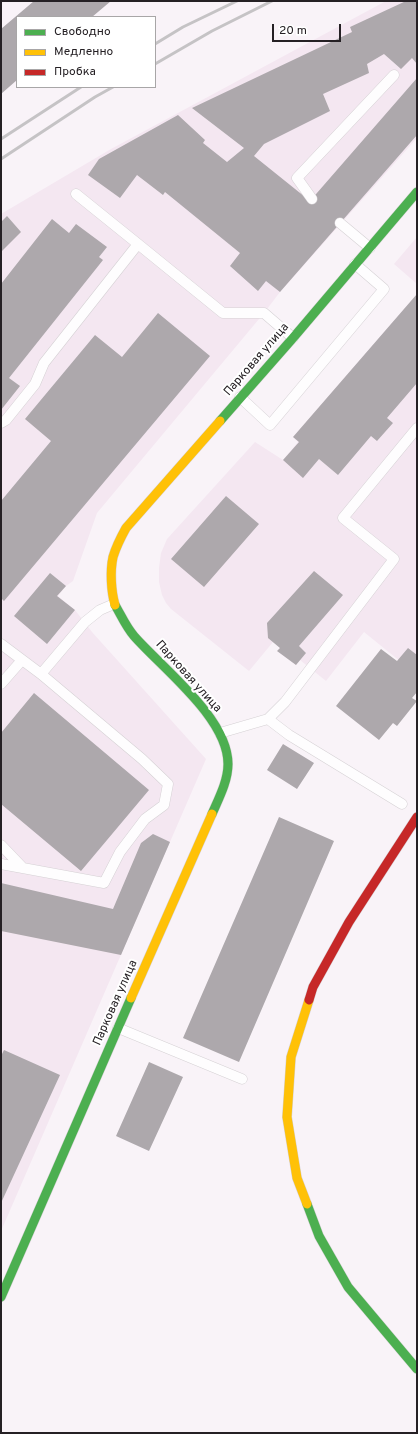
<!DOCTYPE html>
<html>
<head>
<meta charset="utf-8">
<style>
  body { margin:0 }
  #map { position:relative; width:418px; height:1434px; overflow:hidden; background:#f9f3f8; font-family:Overpass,sans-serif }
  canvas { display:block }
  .frame { position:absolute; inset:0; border:2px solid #252024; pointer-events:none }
  .legend { position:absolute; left:16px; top:16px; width:140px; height:72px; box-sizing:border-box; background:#fff; border:1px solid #a8a6a7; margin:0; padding:5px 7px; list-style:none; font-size:12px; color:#252024 }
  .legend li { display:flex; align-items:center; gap:8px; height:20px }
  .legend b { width:20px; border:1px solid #a8a6a7 }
  .scale { position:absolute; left:272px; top:24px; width:69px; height:18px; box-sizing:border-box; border:2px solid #252024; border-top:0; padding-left:5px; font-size:12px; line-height:14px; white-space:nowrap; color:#252024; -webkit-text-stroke:3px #fff; paint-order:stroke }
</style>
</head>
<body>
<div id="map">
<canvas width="418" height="1434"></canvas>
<div class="frame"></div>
<ul class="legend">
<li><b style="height:5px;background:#4caf50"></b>Свободно</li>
<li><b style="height:5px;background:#ffc107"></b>Медленно</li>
<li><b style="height:5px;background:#c62828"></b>Пробка</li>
</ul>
<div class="scale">20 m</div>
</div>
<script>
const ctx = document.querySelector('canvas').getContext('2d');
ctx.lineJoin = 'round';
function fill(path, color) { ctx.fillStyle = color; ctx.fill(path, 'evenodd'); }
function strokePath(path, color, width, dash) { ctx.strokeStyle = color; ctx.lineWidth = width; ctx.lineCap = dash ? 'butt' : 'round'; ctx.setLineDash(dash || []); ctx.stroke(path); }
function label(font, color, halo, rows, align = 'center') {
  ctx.font = font + ' Overpass,sans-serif'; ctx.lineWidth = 4; ctx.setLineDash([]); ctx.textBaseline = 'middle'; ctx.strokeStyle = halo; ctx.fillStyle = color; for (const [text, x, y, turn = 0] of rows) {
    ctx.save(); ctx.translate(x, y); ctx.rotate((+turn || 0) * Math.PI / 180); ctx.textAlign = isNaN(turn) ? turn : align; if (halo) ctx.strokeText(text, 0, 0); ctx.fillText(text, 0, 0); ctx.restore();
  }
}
fill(new Path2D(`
  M386,1h31v137l-137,154 -16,21 -167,200 -24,68 -7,5 -8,10 17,14 17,22 114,127 -205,472v-1017l110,-65z
  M417,237v47l-23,-20z
  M417,294v381l-53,-43 -38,49 -26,-21 -4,5 -19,-14 3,-3 -7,-6 -24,29 -78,-62 -5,-6 -4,-8 -3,-13v-14l2,-15 6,-14 88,-97 28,18 15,-18 -5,-5z`), '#f4e7f1');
fill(new Path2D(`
  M34,1h77l-19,16h-75v63l-16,14v-65z
  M406,1h11v63l-5,-6 -11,11 -17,-15 -17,10 2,9 -46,21 7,17 -66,33 -10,12 56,45 107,-123v57l-137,157 -14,-11 -8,10 -28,-25 10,-13 -75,-61 -2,3 -26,-20 -17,23 -32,-23 11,-16 79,-44 27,25 -2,3 24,19 17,-14 -52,-40 160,-76 -2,-5z
  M7,216l14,16 -20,20v-30z
  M52,219l17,14 7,-9 31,23 -8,10 4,3 -94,118 11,8 -19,24v-126z
  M417,294v89l-30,35 6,5 -16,18 -6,-5 -33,39 -19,-16 -16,19 -20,-18 16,-18 -6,-5z
  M158,313l52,43 -206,245 -3,-3v-97l50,-60 -26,-22 70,-84 27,22z
  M226,496l33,28 -55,63 -33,-28z
  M314,571l29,24 -44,51 7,7 -10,12 -19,-14 3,-3 -12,-10 -1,-15z
  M50,573l16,13 -9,10 18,14 -28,34 -33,-28z
  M408,648l9,7v37l-5,6 5,3 -20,25 -4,-3 -14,17 -43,-34 45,-57 16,12z
  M34,693l115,97 -68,81 -80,-67v-71z
  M283,744l31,19 -17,26 -30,-19z
  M279,817l55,24 -95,221 -56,-24z
  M153,834l17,8 -49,113 -120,-24v-48l112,26 28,-66z
  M4,1050l56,25 -59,128v-147z
  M149,1062l34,15 -34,74 -33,-15z`), '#ada8ac');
const lane = new Path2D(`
  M312,199l-15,-21 97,-103
  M340,223l30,25
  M138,244l85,69h41l29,25
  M240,397l30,28 114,-136 -29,-25
  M1,423l5,-3 29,-36 9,-21 94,-119 -62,-50
  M1,644l40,30 44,-52 15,-12 14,-6
  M1,684l21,-24
  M268,719l21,16 113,69
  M220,733l48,-14 17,-17 109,-143 -51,-41 74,-90
  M1,845l22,23
  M1,864l103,19 16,-31 25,-33 19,-14 4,-21 -26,-25 -101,-85
  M118,1028l124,51`);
const fast = new Path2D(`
  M220,421l73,-83 124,-146
  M115,605c6,10 11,22 19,31 29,33 94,82 94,128 0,17 -9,34 -16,50
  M307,1204l12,32 29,51 69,82
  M1,1297l130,-299`);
const slow = new Path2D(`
  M115,605c-4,-14 -5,-34 -2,-48 3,-10 8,-20 13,-29l94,-107
  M131,998l81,-184
  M307,1204l-10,-26 -10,-61 4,-60 18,-57`);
const jam = new Path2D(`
  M309,1000l4,-13 36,-65 68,-105`);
strokePath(lane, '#d5d1d4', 11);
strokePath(fast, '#d5d1d4', 10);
strokePath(slow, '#d5d1d4', 10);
strokePath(jam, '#d5d1d4', 10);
strokePath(lane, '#fefdfe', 10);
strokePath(fast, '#4caf50', 9);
strokePath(slow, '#ffc107', 9);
strokePath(jam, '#c62828', 9);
strokePath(new Path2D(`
  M155,44l28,-17 54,-26
  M155,64l57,-33 60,-30
  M1,139l80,-52
  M1,159l94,-62 18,-10`), '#c5c3c5', 3);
label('12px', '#252024', '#fff', [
  ["Парковая улица",257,360,-49],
  ["Парковая улица",188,677,48],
  ["Парковая улица",116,1003,-66]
]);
</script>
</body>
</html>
